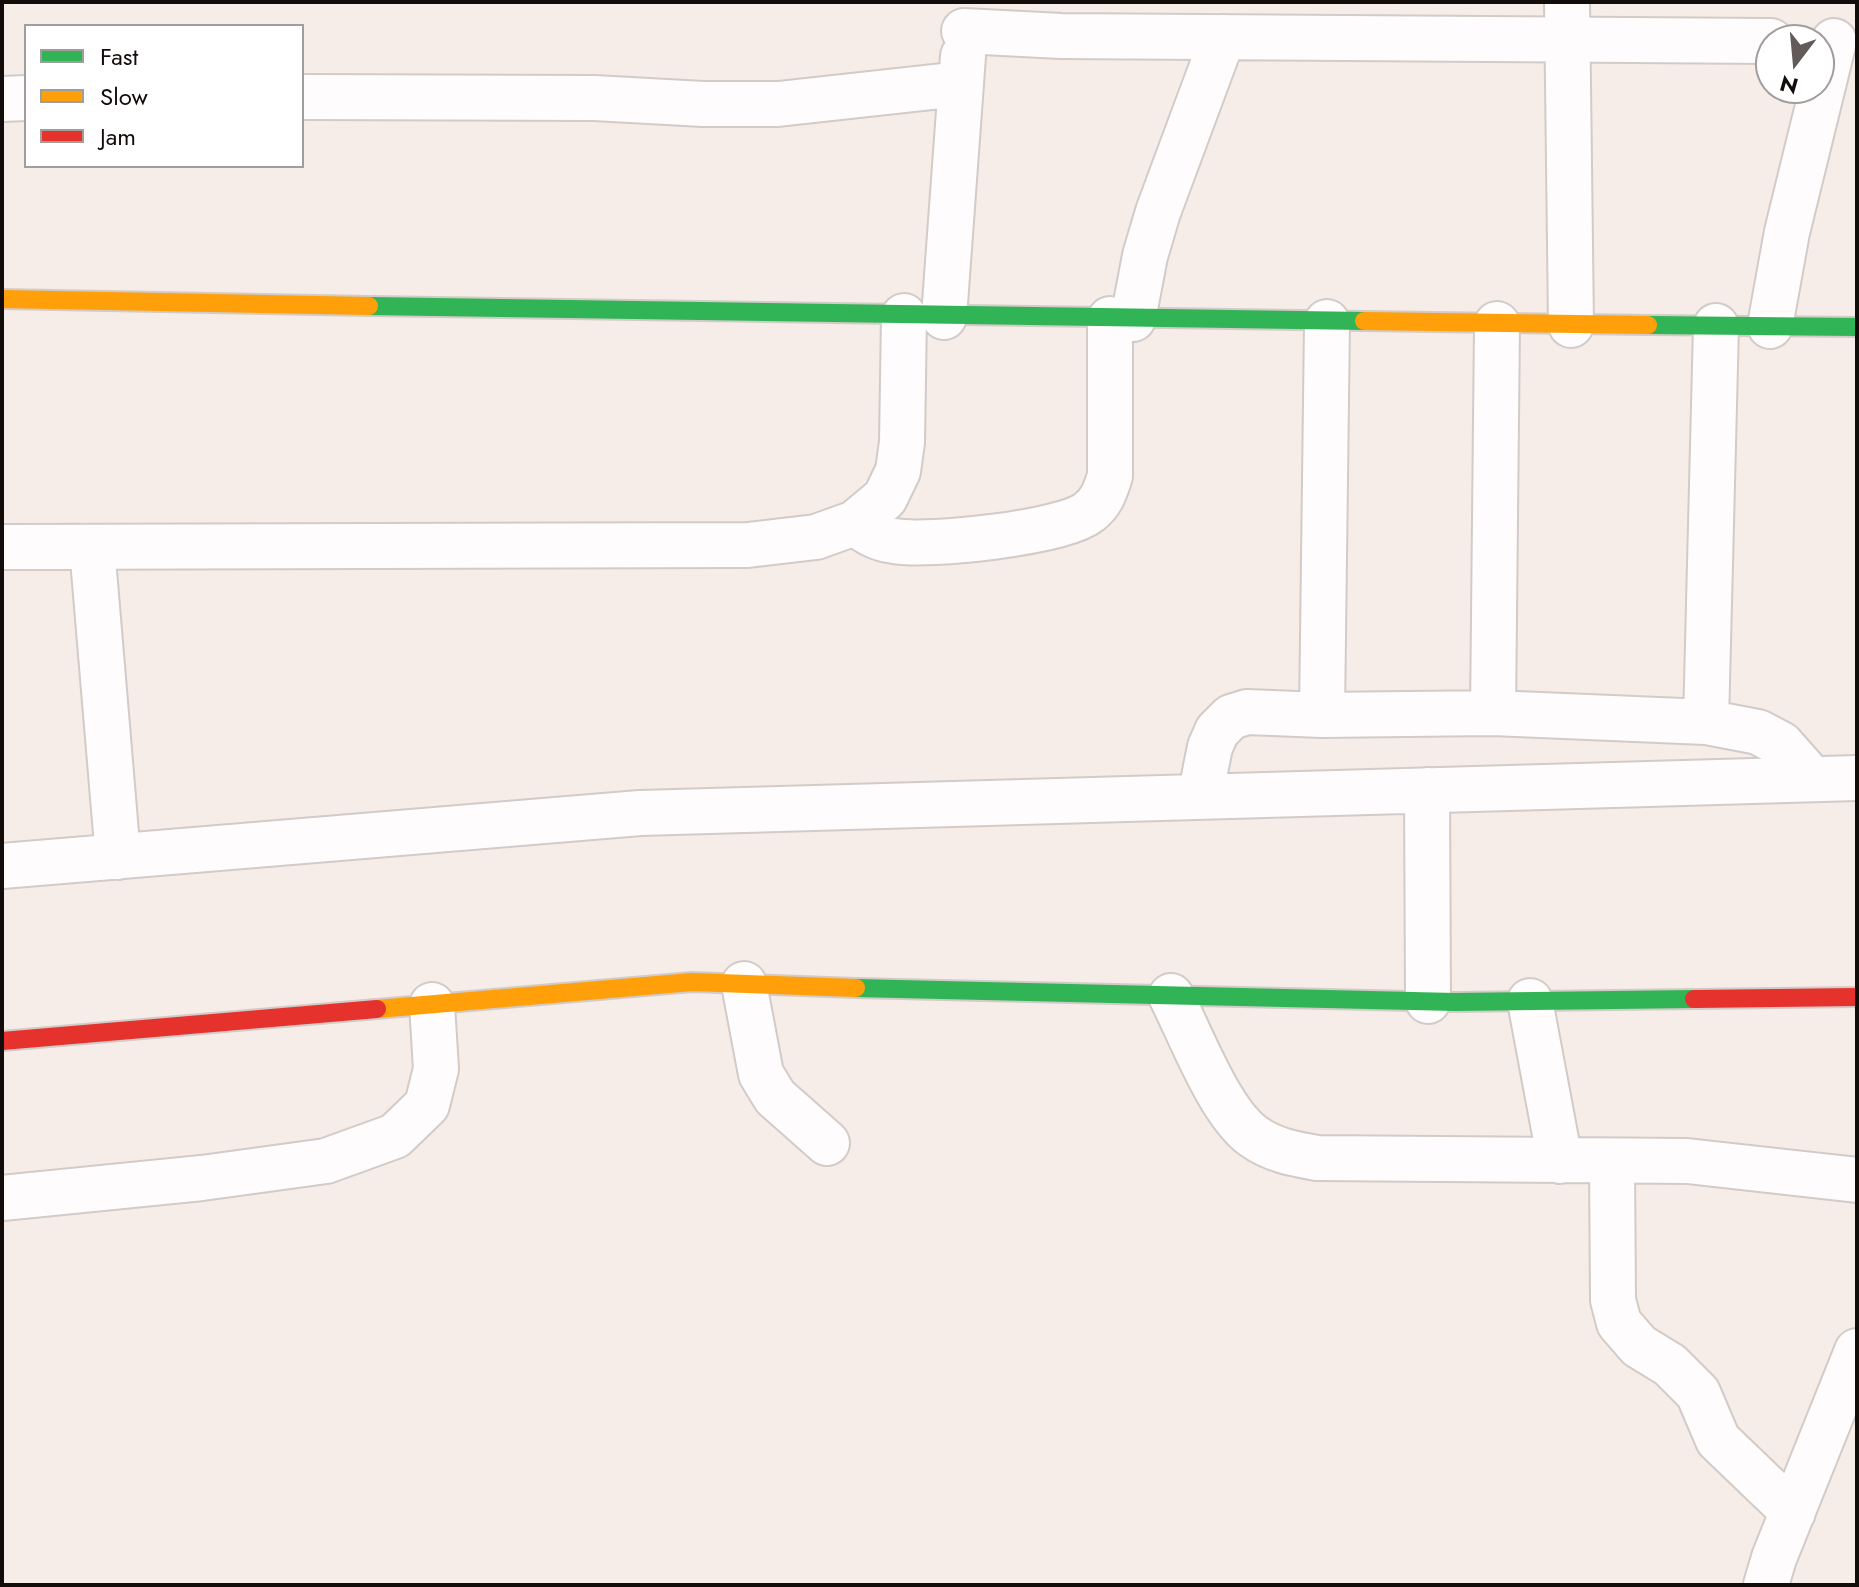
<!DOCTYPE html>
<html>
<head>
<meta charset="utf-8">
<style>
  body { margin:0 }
  #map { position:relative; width:1859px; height:1587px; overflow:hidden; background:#f6ede9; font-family:Jost,sans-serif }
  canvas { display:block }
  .frame { position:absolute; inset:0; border:4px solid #120d0b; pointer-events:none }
  .legend { position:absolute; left:24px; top:24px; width:280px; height:144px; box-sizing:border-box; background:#fff; border:2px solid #a09e9d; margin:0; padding:10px 14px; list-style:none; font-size:24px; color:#120d0b }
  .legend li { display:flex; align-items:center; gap:16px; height:40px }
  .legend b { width:40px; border:2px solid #a09e9d }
  .north { position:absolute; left:1755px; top:24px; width:80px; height:80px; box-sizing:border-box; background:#fff; border:2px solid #a09e9d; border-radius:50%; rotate:196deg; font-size:22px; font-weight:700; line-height:32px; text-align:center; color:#120d0b }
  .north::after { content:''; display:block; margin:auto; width:28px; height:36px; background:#625b59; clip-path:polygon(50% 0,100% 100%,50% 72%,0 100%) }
</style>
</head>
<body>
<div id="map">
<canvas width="1859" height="1587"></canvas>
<div class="frame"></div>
<ul class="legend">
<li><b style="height:10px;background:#30b455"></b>Fast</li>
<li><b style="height:10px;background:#ff9f0a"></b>Slow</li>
<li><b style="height:10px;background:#e5322d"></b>Jam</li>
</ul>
<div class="north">N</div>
</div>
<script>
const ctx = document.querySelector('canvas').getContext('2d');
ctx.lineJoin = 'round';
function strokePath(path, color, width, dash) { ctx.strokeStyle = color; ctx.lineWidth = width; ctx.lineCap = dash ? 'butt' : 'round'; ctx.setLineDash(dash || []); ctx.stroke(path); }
const street = new Path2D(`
  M1567,2l4,323
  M964,31l97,5 710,5
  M302,97l292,1 109,6h75l182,-20
  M2,99l24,-1
  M944,317l19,-261
  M1133,319l12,-63 13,-44 65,-175
  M1770,326l17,-94 47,-191
  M855,523c13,10 23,16 39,18 34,6 169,-8 195,-29 13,-10 16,-21 21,-36v-157
  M2,547l746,-2 68,-8 39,-14 30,-25 13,-27 4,-29 2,-126
  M92,547l26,310
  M1493,713l4,-389
  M1322,715l5,-393
  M1706,722l10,-396
  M1427,790l1,211
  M1200,797l10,-50 7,-16 14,-14 16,-5 75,3 171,-2 213,9 52,10 23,12 31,35
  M2,866l638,-53 1217,-35
  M744,984l17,90 14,23 52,46
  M1171,996c20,39 48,115 82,140 19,14 41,18 64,22l370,3 170,19
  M1530,1001l30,160
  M1612,1162l1,138 6,23 20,23 31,19 28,28 20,47 75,72
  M2,1198l200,-20 124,-17 69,-25 32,-31 9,-36 -4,-64
  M1766,1585l8,-27 83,-207`);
const fast = new Path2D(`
  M369,306l995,15
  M1648,325l209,2
  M856,988l599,14 239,-3`);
const slow = new Path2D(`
  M2,299l367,7
  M1364,321l284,4
  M377,1009l315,-27 164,6`);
const jam = new Path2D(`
  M1694,999l163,-2
  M2,1041l375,-32`);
strokePath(street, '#d2cbc7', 48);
strokePath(fast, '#d2cbc7', 22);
strokePath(slow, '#d2cbc7', 22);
strokePath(jam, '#d2cbc7', 22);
strokePath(street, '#fefcfc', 44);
strokePath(fast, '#30b455', 18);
strokePath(slow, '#ff9f0a', 18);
strokePath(jam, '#e5322d', 18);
</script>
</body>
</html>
